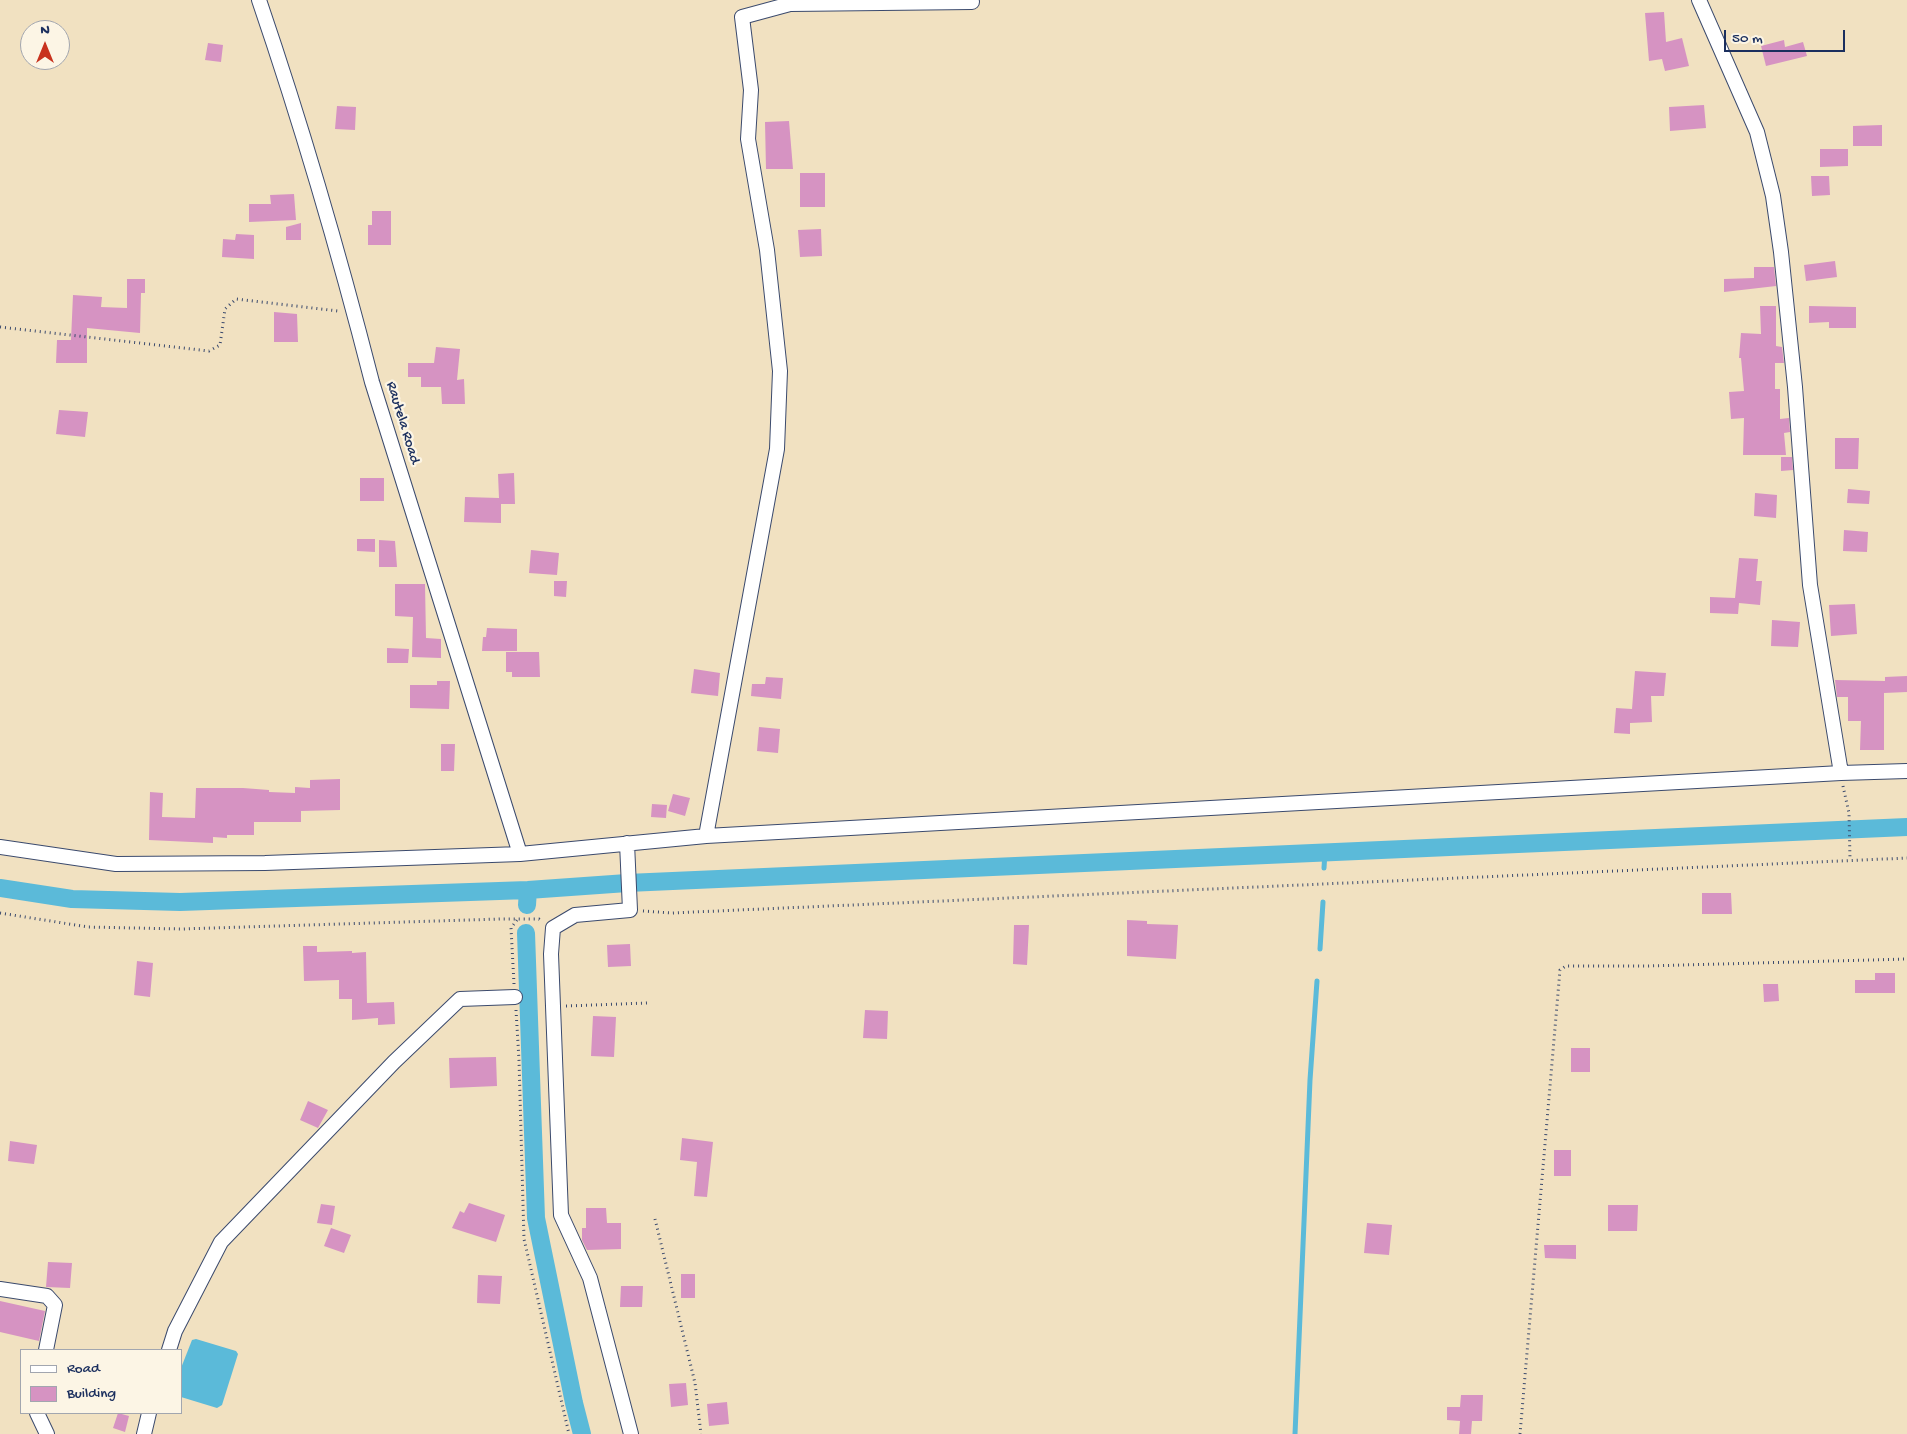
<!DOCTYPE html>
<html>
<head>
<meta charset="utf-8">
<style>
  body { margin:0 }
  #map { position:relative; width:1907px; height:1434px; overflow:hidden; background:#f1e1c1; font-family:"Gochi Hand",sans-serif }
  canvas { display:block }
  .legend { position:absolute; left:20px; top:1349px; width:162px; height:65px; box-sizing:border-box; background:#fcf5e5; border:1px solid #a2a6af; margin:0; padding:6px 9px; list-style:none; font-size:15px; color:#1b2f5e }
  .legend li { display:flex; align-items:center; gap:10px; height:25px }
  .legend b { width:25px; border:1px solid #a2a6af }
  .north { position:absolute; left:20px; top:20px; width:50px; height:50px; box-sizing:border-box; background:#fcf5e5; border:1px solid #a2a6af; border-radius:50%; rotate:0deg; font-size:14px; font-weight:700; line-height:20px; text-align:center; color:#1b2f5e }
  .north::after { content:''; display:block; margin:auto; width:18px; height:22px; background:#c8321e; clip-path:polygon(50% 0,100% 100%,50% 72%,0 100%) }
  .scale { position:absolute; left:1724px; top:30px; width:121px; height:22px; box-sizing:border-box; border:2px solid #1b2f5e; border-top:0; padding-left:6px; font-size:15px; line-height:18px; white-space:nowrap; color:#1b2f5e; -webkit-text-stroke:4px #fcf5e5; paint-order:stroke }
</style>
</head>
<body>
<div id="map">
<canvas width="1907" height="1434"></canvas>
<ul class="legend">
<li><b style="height:6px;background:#fff"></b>Road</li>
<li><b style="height:14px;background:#d693c2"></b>Building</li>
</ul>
<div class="north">N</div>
<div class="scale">50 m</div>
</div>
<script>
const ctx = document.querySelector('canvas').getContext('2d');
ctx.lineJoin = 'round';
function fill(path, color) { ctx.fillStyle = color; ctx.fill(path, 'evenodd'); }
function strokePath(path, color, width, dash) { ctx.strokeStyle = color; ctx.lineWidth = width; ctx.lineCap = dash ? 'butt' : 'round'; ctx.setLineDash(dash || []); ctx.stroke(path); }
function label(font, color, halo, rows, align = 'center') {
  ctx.font = font + ' "Gochi Hand",sans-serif'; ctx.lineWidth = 4.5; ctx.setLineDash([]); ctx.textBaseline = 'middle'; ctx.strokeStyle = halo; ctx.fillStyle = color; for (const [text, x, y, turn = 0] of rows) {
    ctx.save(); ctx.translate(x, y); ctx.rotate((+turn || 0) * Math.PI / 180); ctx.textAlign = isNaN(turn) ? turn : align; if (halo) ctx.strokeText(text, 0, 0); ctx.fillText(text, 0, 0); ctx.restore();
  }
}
fill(new Path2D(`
  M196,1339l40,12 2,3 -16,51 -5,3 -36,-11v-29l11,-28z`), '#5bbad9');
strokePath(new Path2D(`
  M1324,868l1,-16
  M1320,949l3,-47
  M1295,1434l15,-354 7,-99`), '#5bbad9', 5);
strokePath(new Path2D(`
  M0,888l72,11 108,3 348,-12 99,-7 1280,-56
  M527,905l1,-15
  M526,933l10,285 38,185 8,31`), '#5bbad9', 18);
fill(new Path2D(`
  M1664,12l2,30 16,-4 7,28 -24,5 -3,-12 -13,2 -4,-48z
  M1784,40l1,7 18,-5 4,14 -41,10 -5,-20z
  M208,43l15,2 -2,17 -16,-2z
  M1704,105l2,23 -36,3 -1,-24z
  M337,106l19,1 -1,23 -20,-1z
  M789,121l4,48h-27l-1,-47z
  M1882,125v21h-29v-20z
  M1820,149h28v17l-28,1z
  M800,173h25v34h-25z
  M1811,176h18l1,19 -18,1z
  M294,194l2,26 -47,2v-18h22l-1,-9z
  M372,211h19v34h-23v-20h4z
  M301,223v17h-15v-13z
  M821,229l1,27 -22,1 -2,-27z
  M236,234l18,1v24l-32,-2 1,-18 12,1z
  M1835,261l2,16 -31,4 -2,-16z
  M1754,267h20l2,19 -52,6v-13l30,-1z
  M127,279h18v14h-4l-1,40 -53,-5v35h-31l1,-23h14l2,-45 29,2 -1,10 26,1z
  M1760,306h16v40l6,1 2,16h-9v26h5v30l9,-1 1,14 -6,1 2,22h-43l1,-37 -13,1 -2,-27 15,-1 -3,-33h-2l2,-25 20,1z
  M1809,306l47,1v21h-27v-6l-20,1z
  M274,312l23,2 1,28h-24z
  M436,347l24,2 -3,31 7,-1 1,25h-23l-1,-17h-20v-10h-13v-14h26z
  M59,410l29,2 -3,25 -29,-3z
  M1835,438h24l-1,31h-23z
  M1781,457h11l1,13 -12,1z
  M514,473l1,31h-14v19l-37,-1 1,-25 34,1 -1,-24z
  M360,478h24v23h-24z
  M1848,489l22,2 -1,13 -22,-1z
  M1755,493l22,2 -1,23 -22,-2z
  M1844,530l24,2 -1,20 -24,-1z
  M357,539h18v13l-18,-1z
  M379,540l16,1 2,26h-18z
  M531,550l28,3 -2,22 -28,-2z
  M1739,558l19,1 -2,22h6l-2,24 -21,-2 -1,11 -28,-1v-16l25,1z
  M554,581h13l-1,16 -12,-1z
  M395,584h30l1,54 15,1v19l-29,-1 1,-40 -18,-1z
  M1855,604l2,30 -26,2 -2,-31z
  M1772,620l28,2 -2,25 -27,-1z
  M487,628l30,1v22h-35l1,-14h3z
  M387,648l22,1 -1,14h-21z
  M506,652h33l1,25h-28v-5h-6z
  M694,669l26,4 -2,23 -27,-3z
  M1635,671l31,2 -2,23h-13l1,26 -22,1v11l-16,-1 2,-25 16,1z
  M1907,676v16l-23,1v57h-24l1,-29h-13v-24h-11l-2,-17 50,1v-4z
  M766,677l17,1 -2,21 -30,-3 1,-12h13z
  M437,681h13l-1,28 -39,-1v-23h27z
  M759,727l21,2 -2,24 -21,-2z
  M441,744h14l-1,27h-13z
  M340,779v31l-39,1v11h-47v13h-27v3l-14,-1v6l-64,-3 1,-48 13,1 -1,24 33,1 1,-30h47l26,2v2l26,1v-6l15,1v-8z
  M673,794l17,4 -5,18 -17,-5z
  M652,804l15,1 -1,13 -15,-1z
  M1702,893h29l1,21h-30z
  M1127,920l20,1v3l31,1 -2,34 -49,-3z
  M1014,925h15l-2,40 -14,-1z
  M630,944l1,22 -23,1 -1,-22z
  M303,946h14v6l35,-1v2l14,-1 1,51 27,-1 1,22 -17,1v-7l-26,2v-21h-13v-19l-35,1z
  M137,961l16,2 -3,34 -16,-2z
  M1875,973h20v20h-40v-13h20z
  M1763,984h15l1,17 -15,1z
  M865,1010l23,1 -1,28 -24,-1z
  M593,1016l23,1 -2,40 -23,-1z
  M1571,1048h19v24h-19z
  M496,1057l1,29 -47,2 -1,-30z
  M308,1101l20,9 -10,18 -18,-8z
  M682,1138l31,4 -6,55 -13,-1 3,-34 -17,-2z
  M10,1141l27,4 -3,19 -26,-3z
  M1554,1150h17v26h-17z
  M469,1203l36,12 -9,27 -44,-14 8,-17 4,2z
  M321,1204l14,2 -3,19 -15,-2z
  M1608,1205h30l-1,26h-29z
  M586,1208h20l1,15h14v26l-34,1 -5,-10v-12h4z
  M1367,1223l25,2 -3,30 -25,-2z
  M331,1228l20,7 -7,18 -20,-7z
  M1544,1245h32v14l-31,-1z
  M48,1262l24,1 -2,25 -24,-1z
  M681,1274h14v24h-14z
  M478,1275l24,1 -2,28 -23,-1z
  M621,1286h22l-1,21h-22z
  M0,1301l45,10 -6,30 -39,-9z
  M686,1383l2,22 -17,2 -2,-23z
  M1461,1395h22l-1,26h-10l-1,13h-12l1,-13 -13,-1v-13h13z
  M727,1402l2,22 -20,2 -2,-22z
  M118,1413l11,3 -4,16 -12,-4z`), '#d693c2');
const street = new Path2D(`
  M259,0c43,126 80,253 113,382l148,472
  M1699,0l58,132 16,64 8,56 14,135 15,198 31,188
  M706,836l71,-387 3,-78 -13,-121 -19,-111 3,-49 -9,-73 48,-13 182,-2
  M627,843l3,67 -55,5 -22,13 -2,26 10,261 29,63 41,156
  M0,847l116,17 149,-1 255,-9 186,-18 1135,-63 66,-2
  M0,1289l47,7 8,9 -9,45
  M169,1350l6,-19 46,-89 173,-180 66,-63 55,-2
  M37,1413l10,21
  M144,1434l5,-21`);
strokePath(street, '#3b4a6d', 16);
strokePath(new Path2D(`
  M0,327l209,24 11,-6 5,-36 11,-10 102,12
  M1843,786l6,27 1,46
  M643,911l29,2 1235,-55
  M0,913l88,14 93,2 319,-10h39l3,2
  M514,984l-3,-56 6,-8
  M566,1006l81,-3
  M516,1010l3,50 5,179 45,195
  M655,1219l40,164 6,51
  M1520,1434l40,-464 6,-4h80l261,-7`), '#3b4a6d', 3, [1, 4]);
strokePath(street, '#fff', 14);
label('15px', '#1b2f5e', '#fcf5e5', [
  ["Rautela Road",402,423,73]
]);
</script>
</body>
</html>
